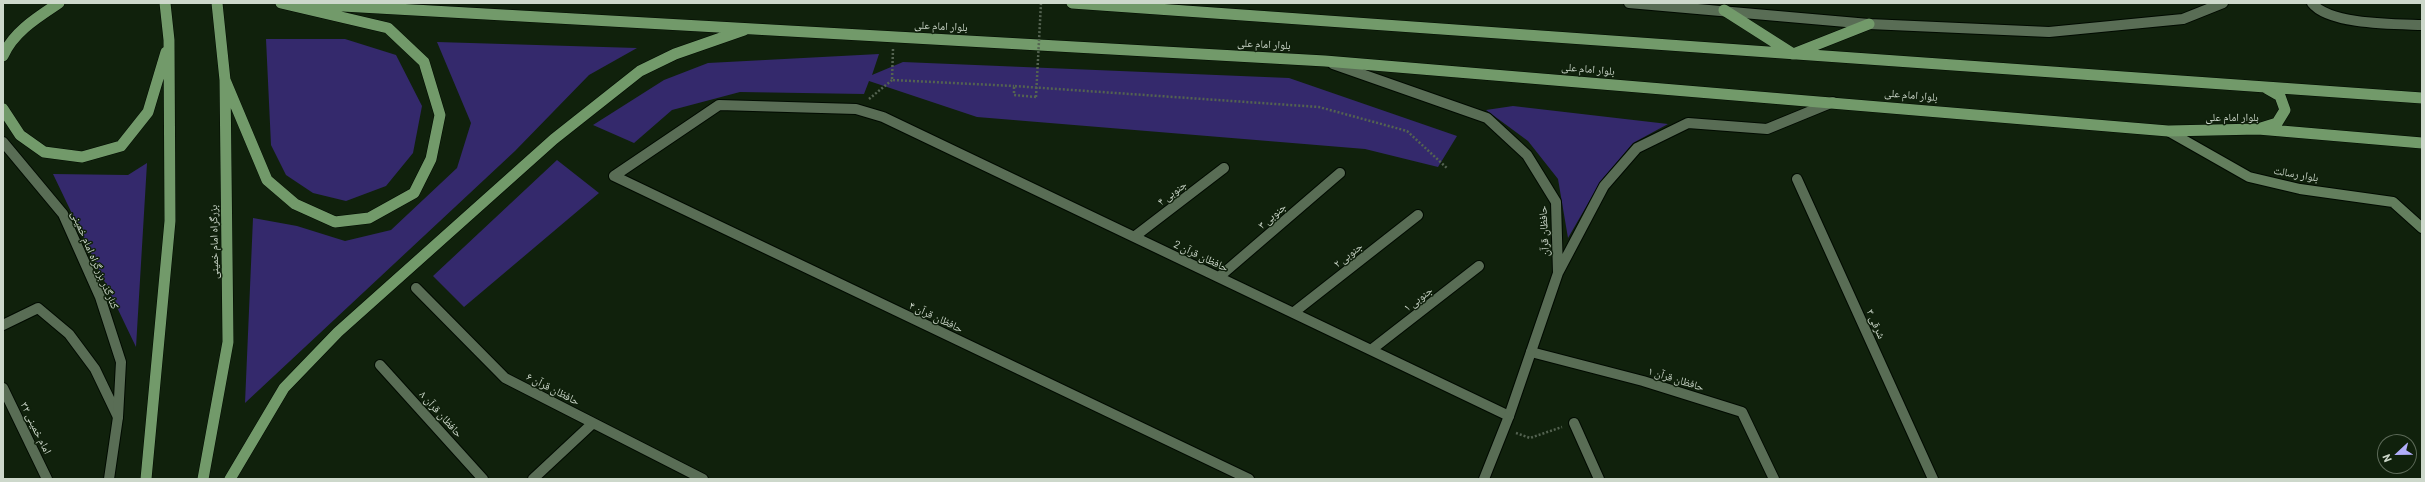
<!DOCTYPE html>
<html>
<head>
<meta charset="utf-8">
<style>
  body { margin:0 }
  #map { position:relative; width:2425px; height:482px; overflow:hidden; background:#10210c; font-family:Barlow,sans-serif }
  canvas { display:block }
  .frame { position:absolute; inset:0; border:4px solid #cdd8cb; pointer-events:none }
  .north { position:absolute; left:2377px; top:434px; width:40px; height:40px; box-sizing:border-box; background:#10210c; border:1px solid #5c6a58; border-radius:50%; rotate:248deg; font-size:11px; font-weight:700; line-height:16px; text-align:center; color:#cdd8cb }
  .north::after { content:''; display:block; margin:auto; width:14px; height:18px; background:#b1adfa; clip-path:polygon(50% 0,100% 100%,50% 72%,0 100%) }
</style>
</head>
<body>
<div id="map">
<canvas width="2425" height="482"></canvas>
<div class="frame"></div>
<div class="north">N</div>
</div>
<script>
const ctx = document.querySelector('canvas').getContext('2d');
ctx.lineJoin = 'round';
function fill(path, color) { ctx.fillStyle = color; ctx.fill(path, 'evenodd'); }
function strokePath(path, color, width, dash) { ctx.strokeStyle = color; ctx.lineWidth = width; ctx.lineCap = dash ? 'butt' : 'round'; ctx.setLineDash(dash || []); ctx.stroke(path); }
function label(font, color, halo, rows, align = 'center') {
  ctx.font = font + ' Barlow,"Noto Naskh Arabic",sans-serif'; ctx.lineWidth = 3; ctx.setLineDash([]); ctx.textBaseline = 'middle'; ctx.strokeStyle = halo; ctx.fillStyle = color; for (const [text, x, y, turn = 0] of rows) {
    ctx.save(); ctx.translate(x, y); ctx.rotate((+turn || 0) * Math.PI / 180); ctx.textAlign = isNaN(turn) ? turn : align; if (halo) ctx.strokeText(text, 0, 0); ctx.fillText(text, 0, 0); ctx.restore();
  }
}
fill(new Path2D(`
  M266,39h79l51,16 26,51 -9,47 -27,33 -40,15 -33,-8 -27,-18 -15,-30z
  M437,42l200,6 -48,27 -74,76 -270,252 8,-185 44,8 48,15 46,-11 66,-62 14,-45z
  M879,54l-7,21 31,-13 386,16 168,58 -19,31 -73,-18 -388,-32 -108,-36 -5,13 -124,-2 -68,18 -38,33 -41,-18 71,-45 44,-17z
  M1513,106l155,18 -35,19 -32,38 -33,57 -10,-59 -30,-38 -42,-31z
  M557,160l42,33 -135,114 -31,-31z
  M147,163l-11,184 -83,-173 75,1z`), '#34296c');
const minor = new Path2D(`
  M614,176l105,-71 137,4 27,8 626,299
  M614,176l635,303
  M1797,179l136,300
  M1134,237l90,-69
  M1219,277l121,-104
  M416,288l89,90 198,101
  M1293,313l125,-98
  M3,325l35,-17 31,26 26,35 23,48
  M1371,350l108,-84
  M1531,352l112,29 99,31 32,67
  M380,365l103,114
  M3,388l44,91
  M1574,423l25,56
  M533,479l60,-56`);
const tertiary = new Path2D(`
  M1629,3l240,21 180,8 134,-13 40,-16
  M2312,3c17,22 84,21 110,22
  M1333,64l154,54 40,37 29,47 2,71 -49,143 -25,63
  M3,142l60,72 37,83 21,65 -3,55 -9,62
  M1558,273l46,-87 33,-38 51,-25 79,6 66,-27`);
const secondary = new Path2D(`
  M2168,131l81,46 51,12 93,13 29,26`);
const trunk = new Path2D(`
  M289,3l1036,58 843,70 90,-2 164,14
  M1072,3l1350,95
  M1724,10l69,44 76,-30
  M3,56c10,-24 35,-39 56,-53
  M225,80l42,100 28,24 40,18 34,-4 45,-25 17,-34 9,-44 -16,-53 -36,-34 -107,-25
  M3,109l17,26 24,17 38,5 39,-11 27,-34 18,-60
  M2261,128l16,-5 8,-13 -5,-14 -14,-8
  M146,479l24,-258 -1,-181 -4,-37
  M203,479l25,-137 -3,-262 -8,-77
  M230,479l54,-91 54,-56 216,-193 86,-68 35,-17 69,-24`);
strokePath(minor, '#000a00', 12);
strokePath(tertiary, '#000a00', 12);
strokePath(secondary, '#000a00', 12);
strokePath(trunk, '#000a00', 12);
strokePath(new Path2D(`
  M893,49l-1,31 122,6
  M1036,97l-22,-2v-9l305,21 88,24 41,38
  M869,99l23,-19
  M1516,433l14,5 32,-11`), '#546351', 2.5, [2, 2]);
strokePath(minor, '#596d55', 10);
strokePath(tertiary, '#596d55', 10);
strokePath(secondary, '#637e5d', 10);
strokePath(trunk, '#729a6a', 11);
strokePath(new Path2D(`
  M1036,97l5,-94`), '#546351', 2.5, [2, 2]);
label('11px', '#cdd8cb', '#10210c', [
  ["بلوار امام علی",941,26,3],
  ["بلوار امام علی",1264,44,3],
  ["بلوار امام علی",1588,69,5],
  ["بلوار امام علی",1911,95,5],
  ["بلوار امام علی",2232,117],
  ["بلوار رسالت",2296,174,10],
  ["جنوبی ۴",1172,193,-37],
  ["جنوبی ۳",1272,216,-41],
  ["حافظان قرآن",1544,231,-93],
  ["بزرگراه امام خمینی",214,242,-91],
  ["جنوبی ۲",1348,255,-38],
  ["حافظان قرآن 2",1201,256,25],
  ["کنارگذر بزرگراه امام خمینی",95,260,67],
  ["جنوبی ۱",1418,299,-38],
  ["حافظان قرآن ۴",936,317,25],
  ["۳ شرقی",1876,324,66],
  ["حافظان قرآن ۱",1676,379,17],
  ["حافظان قرآن ۶",553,389,27],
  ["حافظان قرآن ۸",441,414,48],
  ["امام خمینی ۳۲",36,428,64]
]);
</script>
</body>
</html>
